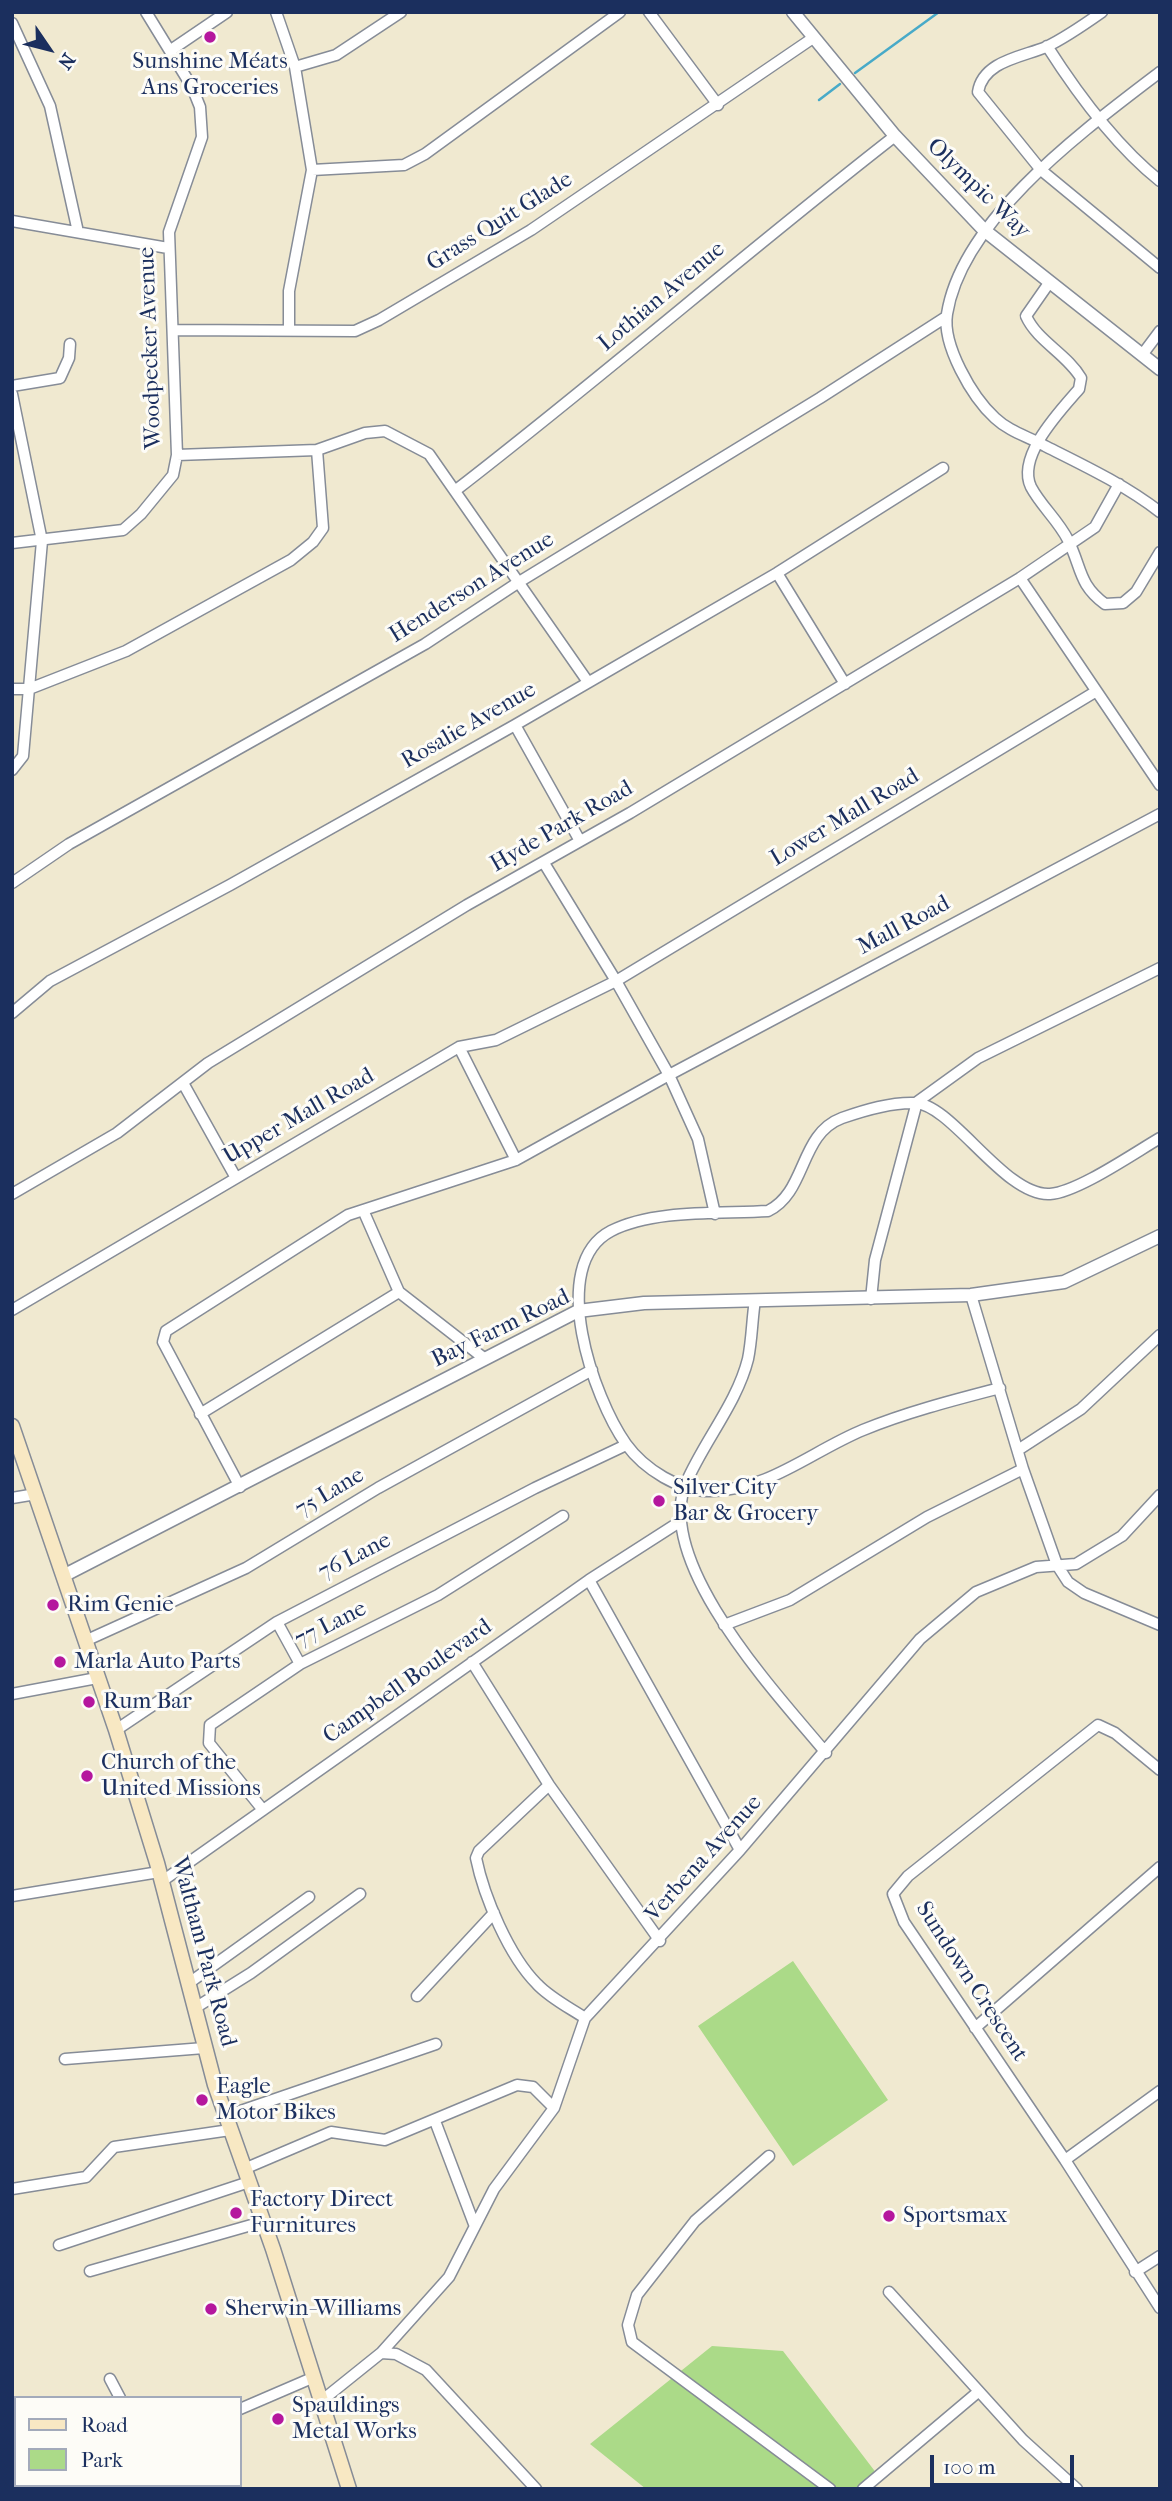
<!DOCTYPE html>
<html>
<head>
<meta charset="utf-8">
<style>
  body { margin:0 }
  #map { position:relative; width:1172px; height:2501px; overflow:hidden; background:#f0e9d0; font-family:"IM FELL French Canon",serif }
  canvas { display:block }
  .frame { position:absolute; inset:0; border:14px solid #1b2f5e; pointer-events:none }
  .legend { position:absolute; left:14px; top:2396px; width:228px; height:91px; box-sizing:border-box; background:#fdfcf7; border:2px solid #a3aaba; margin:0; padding:9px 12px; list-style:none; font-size:21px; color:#1b2f5e }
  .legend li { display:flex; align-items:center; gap:14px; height:35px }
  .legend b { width:35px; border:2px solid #a3aaba }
  .north { position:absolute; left:14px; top:14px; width:70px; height:70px; -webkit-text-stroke:5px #fdfcf7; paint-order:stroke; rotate:125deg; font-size:19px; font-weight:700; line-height:28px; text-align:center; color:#1b2f5e }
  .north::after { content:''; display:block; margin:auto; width:24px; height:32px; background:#1b2f5e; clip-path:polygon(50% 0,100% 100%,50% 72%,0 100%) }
  .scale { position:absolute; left:930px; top:2455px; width:144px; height:32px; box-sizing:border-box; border:4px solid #1b2f5e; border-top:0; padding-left:9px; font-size:21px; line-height:24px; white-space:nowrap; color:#1b2f5e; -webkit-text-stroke:5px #fdfcf7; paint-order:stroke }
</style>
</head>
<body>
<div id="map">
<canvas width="1172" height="2501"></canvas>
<div class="frame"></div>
<ul class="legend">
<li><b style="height:9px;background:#f8e8c3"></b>Road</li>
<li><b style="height:19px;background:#abda88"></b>Park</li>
</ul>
<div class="north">N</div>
<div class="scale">100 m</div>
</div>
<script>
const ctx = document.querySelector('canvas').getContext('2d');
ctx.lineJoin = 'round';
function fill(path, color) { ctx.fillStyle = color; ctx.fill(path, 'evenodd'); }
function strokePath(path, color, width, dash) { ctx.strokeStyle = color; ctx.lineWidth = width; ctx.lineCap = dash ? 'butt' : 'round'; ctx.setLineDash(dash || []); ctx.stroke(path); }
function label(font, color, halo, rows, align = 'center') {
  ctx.font = font + ' "IM FELL French Canon",serif'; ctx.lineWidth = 6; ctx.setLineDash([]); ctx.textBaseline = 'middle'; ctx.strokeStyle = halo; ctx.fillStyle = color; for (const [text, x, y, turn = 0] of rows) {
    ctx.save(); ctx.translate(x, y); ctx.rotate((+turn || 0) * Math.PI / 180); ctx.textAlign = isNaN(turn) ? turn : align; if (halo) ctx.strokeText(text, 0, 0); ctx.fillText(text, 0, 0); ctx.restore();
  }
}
fill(new Path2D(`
  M793,1961l95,139 -95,66 -95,-140z
  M712,2346l71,5 94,123 -21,15h-210l-56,-45z`), '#abda88');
strokePath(new Path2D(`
  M855,73l84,-61
  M819,100l21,-16`), '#48aac8', 2.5);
const minor = new Path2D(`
  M276,12l19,55 17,103 -23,121v39
  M649,12l69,93
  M1102,12c-17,12 -37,26 -56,35 -24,10 -63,14 -68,45l63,78 119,98
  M12,23l38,83 28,126
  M1047,46c30,47 69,100 113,135
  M171,50l56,-38
  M295,67l41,-12 65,-43
  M1160,72c-73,56 -198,146 -213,242 -5,31 25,83 48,104 15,14 32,18 50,28 40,20 80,39 115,66
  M312,170l92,-5 21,-11 195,-142
  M12,221l156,27
  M1049,283l-23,33c11,25 41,38 55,62l-2,11c-18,21 -63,67 -48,98 10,19 27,33 37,53 14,28 10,44 37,64l18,-1 13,-11 24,-40
  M173,330l182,1 24,-11 152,-90 282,-192
  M1142,355l18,-24
  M12,386l48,-8 9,-20 1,-14
  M12,394l30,147 -19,215 -11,14
  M177,455l140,-5 48,-17 20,-2 44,23 159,228
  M456,490c149,-115 290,-238 439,-354
  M12,543l111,-13 18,-16 32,-39 4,-20 -8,-223 33,-95 -2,-30 -8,-20 -46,-75
  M777,573l68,111
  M1020,578l140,207
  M12,689h17l97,-38 165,-91 22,-18 10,-14 -6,-78
  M515,725l65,116
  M544,863l72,118 53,94 29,64 17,75
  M12,883l57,-39 356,-200 94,-62 301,-184 126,-81
  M12,1013l38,-32 180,-96 285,-160 262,-152 166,-105
  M459,1047l57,113
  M183,1083l53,95
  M12,1194l105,-61 91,-70 259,-158 163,-92 390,-235 75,-51 24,-43
  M363,1210l36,82 86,67
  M971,1295l52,174 34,96 11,17 16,11 76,32
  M871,1299l4,-39 42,-158 61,-44 182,-90
  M755,1300c-3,19 -3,40 -7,59 -11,44 -44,82 -62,124 -33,80 93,213 140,270
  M12,1310l447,-263 37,-7 120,-59 479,-289
  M1000,1388c-46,12 -93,24 -137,42 -51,21 -94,60 -152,61 -31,1 -67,-22 -85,-47 -32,-45 -80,-179 -15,-213 43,-22 110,-17 157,-20 39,-19 31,-77 74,-93 23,-8 49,-16 73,-15 37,1 90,94 135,91 28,-2 84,-41 110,-56
  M200,1414l199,-122
  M1018,1450l63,-41 79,-74
  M240,1487l-77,-145 3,-11 182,-116 168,-55 153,-85 491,-261
  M12,1498l24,-4
  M589,1580l151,270
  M277,1622l23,42
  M724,1625l66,-25 137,-83 96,-48
  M85,1641l161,-73 132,-80 214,-118
  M472,1662l77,123 111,156
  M12,1694l85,-16
  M116,1730l161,-108 258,-134 91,-43
  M1160,1770l-45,-37 -17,-8 -190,151 -15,18 11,28 161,238 95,148
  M549,1785l-70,66 -3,7c8,39 33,98 61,126 13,14 33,24 48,34
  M263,1810l-54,-67 1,-18 90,-61 138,-69 125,-79
  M161,1882l428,-302 92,-59
  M12,1896l147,-24
  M189,1983l120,-86
  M417,1996l77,-83
  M195,2008l56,-35 109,-79
  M975,2028l185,-161
  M65,2059l139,-11
  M226,2116l210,-72
  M435,2121l39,103
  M769,2156l-74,65 -58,74 -9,30 4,17 198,147
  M1065,2160l95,-69
  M244,2169l87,-37 54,8 132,-55 16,2 21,21
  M12,2189l74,-12 28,-30 116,-17
  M59,2245l190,-63
  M90,2271l172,-49
  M1135,2272l25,-16
  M889,2292l134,148 54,49
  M381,2353l68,-76 45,-88 60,-81 31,-90 155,-168 180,-211 56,-47 60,-25 40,-3 18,-11 28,-17 38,-41
  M110,2379l10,19
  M320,2402l61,-49 15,1 30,16 110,119
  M240,2409l72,-31
  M863,2489l115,-97`);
const tertiary = new Path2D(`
  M793,12l102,124 89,94 176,139
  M63,1576l515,-265 66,-8 327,-8 93,-13 96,-46`);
const secondary = new Path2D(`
  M12,1426l104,304 41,133 58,222 58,164 76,240`);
strokePath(minor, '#868c97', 13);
strokePath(tertiary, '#868c97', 15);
strokePath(secondary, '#868c97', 17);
strokePath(minor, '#fff', 10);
strokePath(tertiary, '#fff', 12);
strokePath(secondary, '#f8e8c3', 14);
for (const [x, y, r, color] of [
  [210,37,7,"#b5179e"],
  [659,1501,7,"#b5179e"],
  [53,1605,7,"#b5179e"],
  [60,1662,7,"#b5179e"],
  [89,1702,7,"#b5179e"],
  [87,1776,7,"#b5179e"],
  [202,2100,7,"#b5179e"],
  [236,2213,7,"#b5179e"],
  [889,2216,7,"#b5179e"],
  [211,2309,7,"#b5179e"],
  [278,2419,7,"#b5179e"]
]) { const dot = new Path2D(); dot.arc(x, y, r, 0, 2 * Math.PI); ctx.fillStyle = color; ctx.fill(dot); strokePath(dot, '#fdfcf7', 2.5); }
label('23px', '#1b2f5e', '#fdfcf7', [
  ["Sunshine Méats",210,62,"center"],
  ["Ans Groceries",210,88,"center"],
  ["Silver City",673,1488],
  ["Bar & Grocery",673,1514],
  ["Rim Genie",67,1605],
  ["Marla Auto Parts",74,1662],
  ["Rum Bar",103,1702],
  ["Church of the",101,1763],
  ["United Missions",101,1789],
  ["Eagle",216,2087],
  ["Motor Bikes",216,2113],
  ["Factory Direct",250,2200],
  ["Furnitures",250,2226],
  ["Sportsmax",903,2216],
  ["Sherwin-Williams",225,2309],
  ["Spauldings",292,2406],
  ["Metal Works",292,2432]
], 'left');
label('23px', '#1b2f5e', '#fdfcf7', [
  ["Olympic Way",978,189,44],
  ["Grass Quit Glade",500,222,-32],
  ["Lothian Avenue",662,297,-40],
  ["Woodpecker Avenue",151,348,-92],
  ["Henderson Avenue",472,588,-32],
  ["Rosalie Avenue",469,726,-30],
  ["Lower Mall Road",845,818,-31],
  ["Hyde Park Road",562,827,-30],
  ["Mall Road",904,926,-28],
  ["Upper Mall Road",299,1117,-30],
  ["Bay Farm Road",501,1329,-26],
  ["75 Lane",330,1493,-31],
  ["76 Lane",355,1557,-27],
  ["77 Lane",331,1625,-27],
  ["Campbell Boulevard",408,1682,-35],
  ["Verbena Avenue",704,1859,-48],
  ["Waltham Park Road",203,1952,75],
  ["Sundown Crescent",971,1982,57]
]);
</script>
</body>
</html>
